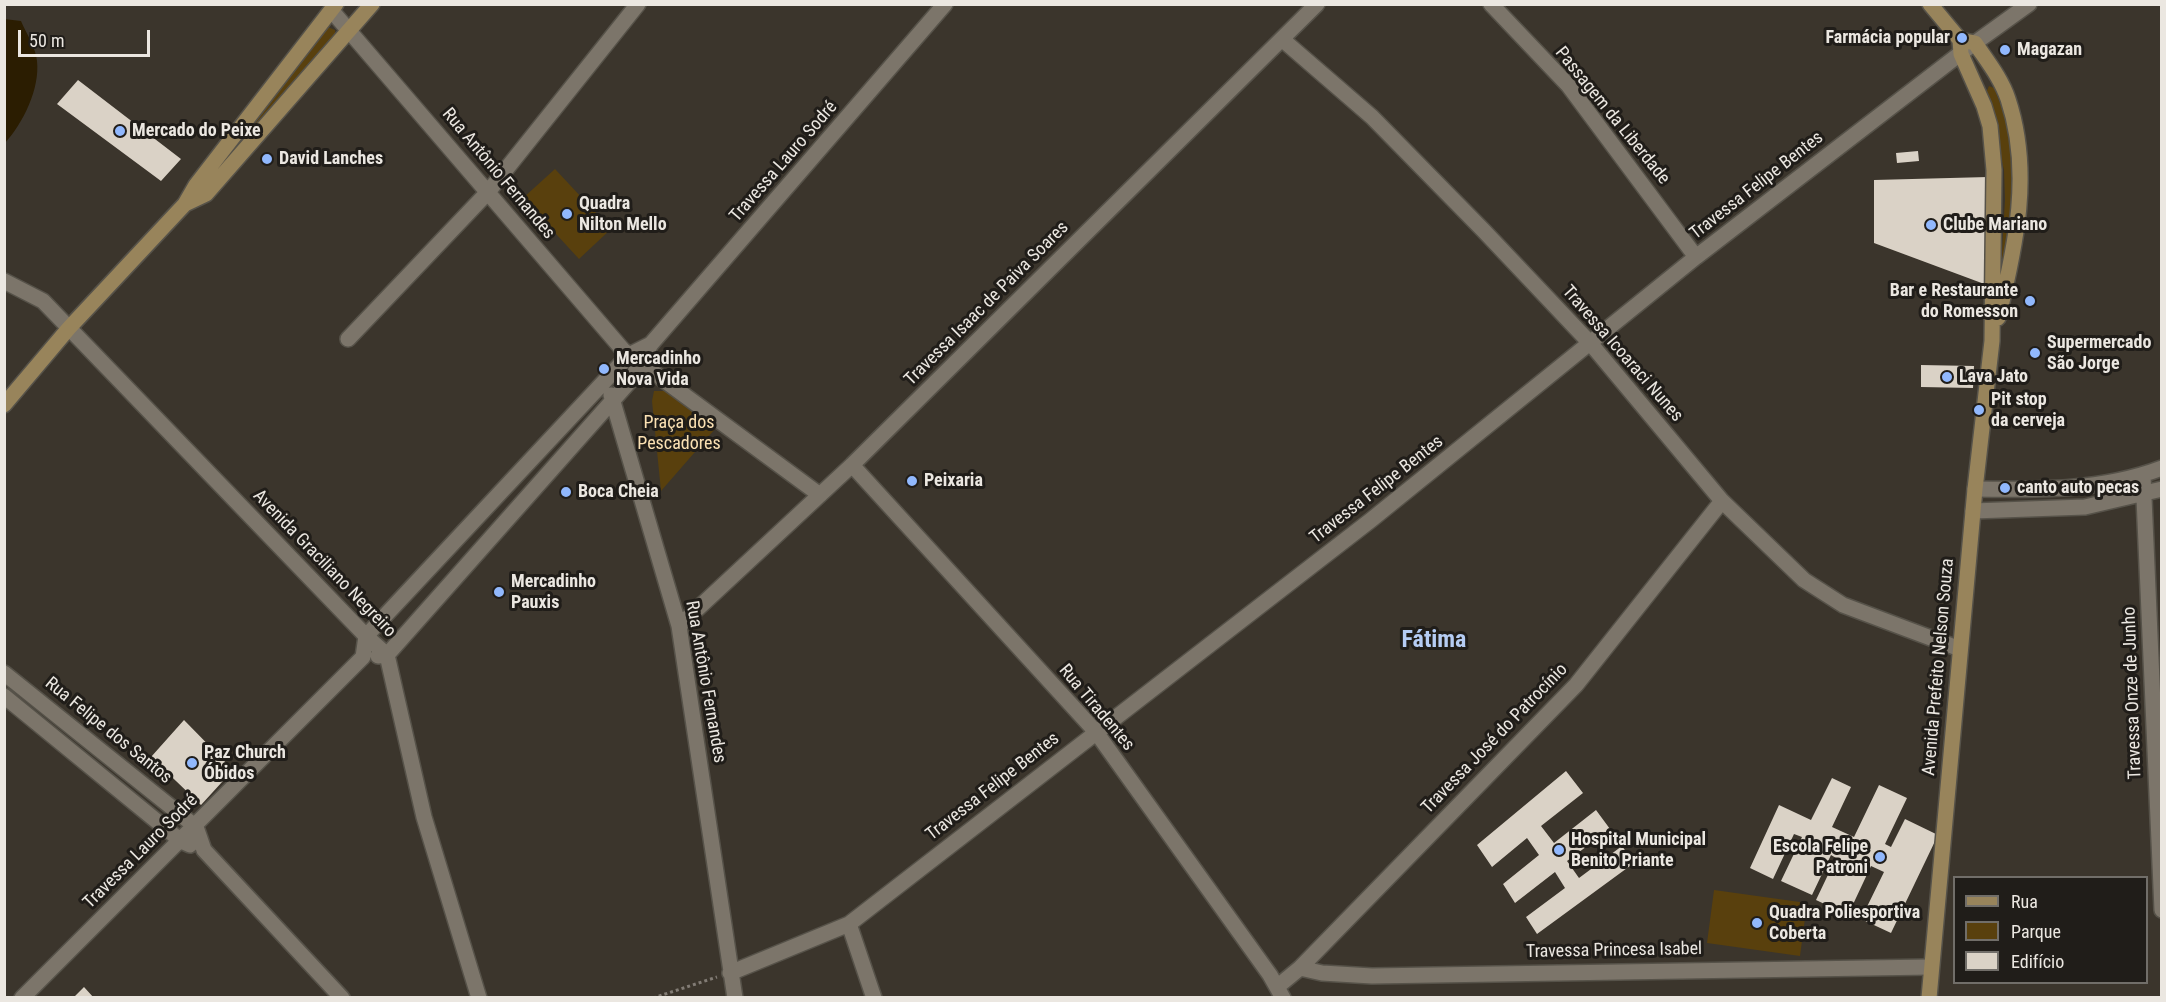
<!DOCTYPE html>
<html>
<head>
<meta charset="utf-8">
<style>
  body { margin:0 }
  #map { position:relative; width:2166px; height:1002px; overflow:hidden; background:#3b352c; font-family:"Roboto Condensed",sans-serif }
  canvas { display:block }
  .frame { position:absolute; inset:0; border:6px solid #ebe7e1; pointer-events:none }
  .legend { position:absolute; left:1953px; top:876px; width:195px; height:108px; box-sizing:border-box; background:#201d19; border:2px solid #716e69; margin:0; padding:8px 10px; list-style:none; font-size:18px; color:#ebe7e1 }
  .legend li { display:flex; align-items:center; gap:12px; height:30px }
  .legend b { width:30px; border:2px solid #716e69 }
  .scale { position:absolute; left:18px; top:30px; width:132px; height:27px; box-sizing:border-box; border:3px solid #ebe7e1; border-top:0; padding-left:8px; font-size:18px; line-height:21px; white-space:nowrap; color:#ebe7e1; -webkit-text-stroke:4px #201d19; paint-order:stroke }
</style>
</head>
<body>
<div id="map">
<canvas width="2166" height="1002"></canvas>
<div class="frame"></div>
<ul class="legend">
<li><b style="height:8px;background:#98845b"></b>Rua</li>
<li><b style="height:16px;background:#59400d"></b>Parque</li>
<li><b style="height:16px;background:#dad2c6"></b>Edifício</li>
</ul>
<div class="scale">50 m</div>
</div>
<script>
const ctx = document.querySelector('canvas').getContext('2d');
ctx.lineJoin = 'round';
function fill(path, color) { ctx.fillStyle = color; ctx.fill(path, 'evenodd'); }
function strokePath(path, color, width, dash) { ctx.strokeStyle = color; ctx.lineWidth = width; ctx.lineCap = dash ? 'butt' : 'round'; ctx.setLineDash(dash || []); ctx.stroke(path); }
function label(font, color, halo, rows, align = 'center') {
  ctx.font = font + ' "Roboto Condensed",sans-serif'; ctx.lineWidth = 6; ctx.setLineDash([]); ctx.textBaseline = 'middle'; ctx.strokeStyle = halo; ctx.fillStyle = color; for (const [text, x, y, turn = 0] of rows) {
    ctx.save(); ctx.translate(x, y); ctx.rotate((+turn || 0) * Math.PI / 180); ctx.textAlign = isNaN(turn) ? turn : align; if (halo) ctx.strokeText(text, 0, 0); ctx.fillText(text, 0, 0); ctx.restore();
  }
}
fill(new Path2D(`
  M328,27l7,3v6l-106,118z
  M1989,86l5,2c14,33 26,77 22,114 -4,28 -11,56 -16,83l5,-85 -1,-30 -18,-77z
  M555,169l56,60 -32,30 -56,-61z
  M654,391h11l50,38 -54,62 -9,-90z
  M1714,890l93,13 -7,53 -93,-13z`), '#59400d');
fill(new Path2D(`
  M4,19l17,2c5,12 15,27 16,40 3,28 -14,62 -32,82z`), '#2b1d01');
fill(new Path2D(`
  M78,80l103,79 -20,22 -104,-77z
  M1918,151l1,10 -22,2 -1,-10z
  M1988,177l-1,108 -113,-42v-63z
  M1921,365l53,1 -1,22 -52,-1z
  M184,720l49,50 -32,35 -50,-48z
  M1566,771l17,22 -42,33 13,17 42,-33 14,19 -43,32 12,17 43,-32 12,17 -97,71 -11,-17 39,-29 -10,-16 -40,31 -12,-19 36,-29 -12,-17 -35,29 -15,-22z
  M1832,778l19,9 -19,40 22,10 25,-52 28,13 -22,46 6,3 14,-28 33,16 -47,98 -30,-14 23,-47 -13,-6 -23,49 -32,-15 20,-42 -5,-3 -19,40 -31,-14 21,-44 -8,-3 -21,45 -23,-11 29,-63 32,15z
  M84,987l10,11h-21z`), '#dad2c6');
const street = new Path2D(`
  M1491,4l77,81 128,172
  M332,11l291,339 197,145
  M1283,40l89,77 112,114 107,113 131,157 82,79 39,25 117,44
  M4,281l39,20 323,335 21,19 37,162 55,181
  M348,339l140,-147 150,-188
  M611,395l68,231 56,372
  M852,465l244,267 174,243 13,23
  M2143,475l19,435
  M1975,489c63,1 126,2 187,-21
  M1973,511l112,-4 77,-18
  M679,626l173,-161 465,-461
  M378,656l9,-1 243,-274 21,-37 294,-340
  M4,673l192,154 8,23 138,148
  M4,696l177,145 9,4
  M849,924l25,74
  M1300,968l22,5 50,3 558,-9
  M730,973l119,-49 522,-404 325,-263 265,-204 68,-49
  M1277,987l23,-19 276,-283 146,-184
  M22,998l341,-341 3,-21 263,-281 22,-11`);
const secondary = new Path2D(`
  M1960,40l15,3c12,18 26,35 33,56 24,72 8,147 -10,219
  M185,204l21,-10 166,-190
  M4,405l65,-77 116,-124 11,-19 140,-181
  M1929,998l46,-509 17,-148 2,-171 -4,-44 -6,-20 -23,-52 -1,-14 -30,-36`);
strokePath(street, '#565249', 18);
strokePath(secondary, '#565249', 18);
strokePath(new Path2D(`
  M653,998l64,-21`), '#827c75', 3, [3, 3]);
strokePath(street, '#7c756a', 15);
strokePath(secondary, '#98845b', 15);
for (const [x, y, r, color] of [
  [1962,38,6,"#91b8fd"],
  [2005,50,6,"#91b8fd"],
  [120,131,6,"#91b8fd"],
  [267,159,6,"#91b8fd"],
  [567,214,6,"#91b8fd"],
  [1931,225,6,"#91b8fd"],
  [2030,301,6,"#91b8fd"],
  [2035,353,6,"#91b8fd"],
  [604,369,6,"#91b8fd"],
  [1947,377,6,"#91b8fd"],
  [1979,410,6,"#91b8fd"],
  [912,481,6,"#91b8fd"],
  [2005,488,6,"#91b8fd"],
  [566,492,6,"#91b8fd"],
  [499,592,6,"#91b8fd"],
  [192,763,6,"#91b8fd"],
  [1559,850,6,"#91b8fd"],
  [1880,857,6,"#91b8fd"],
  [1757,923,6,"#91b8fd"]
]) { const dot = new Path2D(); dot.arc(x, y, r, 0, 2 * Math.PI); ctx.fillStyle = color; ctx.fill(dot); strokePath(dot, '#201d19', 2); }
label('bold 18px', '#ebe7e1', '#201d19', [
  ["Farmácia popular",1950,38,"right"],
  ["Magazan",2017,50],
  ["Mercado do Peixe",132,131],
  ["David Lanches",279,159],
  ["Quadra",579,204],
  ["Nilton Mello",579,225],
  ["Clube Mariano",1943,225],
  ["Bar e Restaurante",2018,291,"right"],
  ["do Romesson",2018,312,"right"],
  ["Supermercado",2047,343],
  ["São Jorge",2047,364],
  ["Mercadinho",616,359],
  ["Nova Vida",616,380],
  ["Lava Jato",1959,377],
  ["Pit stop",1991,400],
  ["da cerveja",1991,421],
  ["Peixaria",924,481],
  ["canto auto pecas",2017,488],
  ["Boca Cheia",578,492],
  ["Mercadinho",511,582],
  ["Pauxis",511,603],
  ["Paz Church",204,753],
  ["Óbidos",204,774],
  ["Hospital Municipal",1571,840],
  ["Benito Priante",1571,861],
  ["Escola Felipe",1868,847,"right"],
  ["Patroni",1868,868,"right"],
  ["Quadra Poliesportiva",1769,913],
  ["Coberta",1769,934]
], 'left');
label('18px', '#ebe7e1', '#201d19', [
  ["Passagem da Liberdade",1612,116,51],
  ["Travessa Lauro Sodré",784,162,-49],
  ["Rua Antônio Fernandes",498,174,50],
  ["Travessa Felipe Bentes",1757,186,-38],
  ["Travessa Isaac de Paiva Soares",987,304,-45],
  ["Travessa Icoaraci Nunes",1622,354,49],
  ["Travessa Felipe Bentes",1377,490,-38],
  ["Avenida Graciliano Negreiro",324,564,46],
  ["Avenida Prefeito Nelson Souza",1939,667,-85],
  ["Rua Antônio Fernandes",705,682,80],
  ["Travessa Onze de Junho",2133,693,-92],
  ["Rua Tiradentes",1096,708,50],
  ["Rua Felipe dos Santos",108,731,39],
  ["Travessa José do Patrocínio",1495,739,-46],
  ["Travessa Felipe Bentes",993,787,-38],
  ["Travessa Lauro Sodré",141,852,-45],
  ["Travessa Princesa Isabel",1614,951,-1]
]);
label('18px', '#fbe1b3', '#201d19', [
  ["Praça dos",679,423],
  ["Pescadores",679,444]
]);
label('bold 24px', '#b5ccf3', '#201d19', [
  ["Fátima",1434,641]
]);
</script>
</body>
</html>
